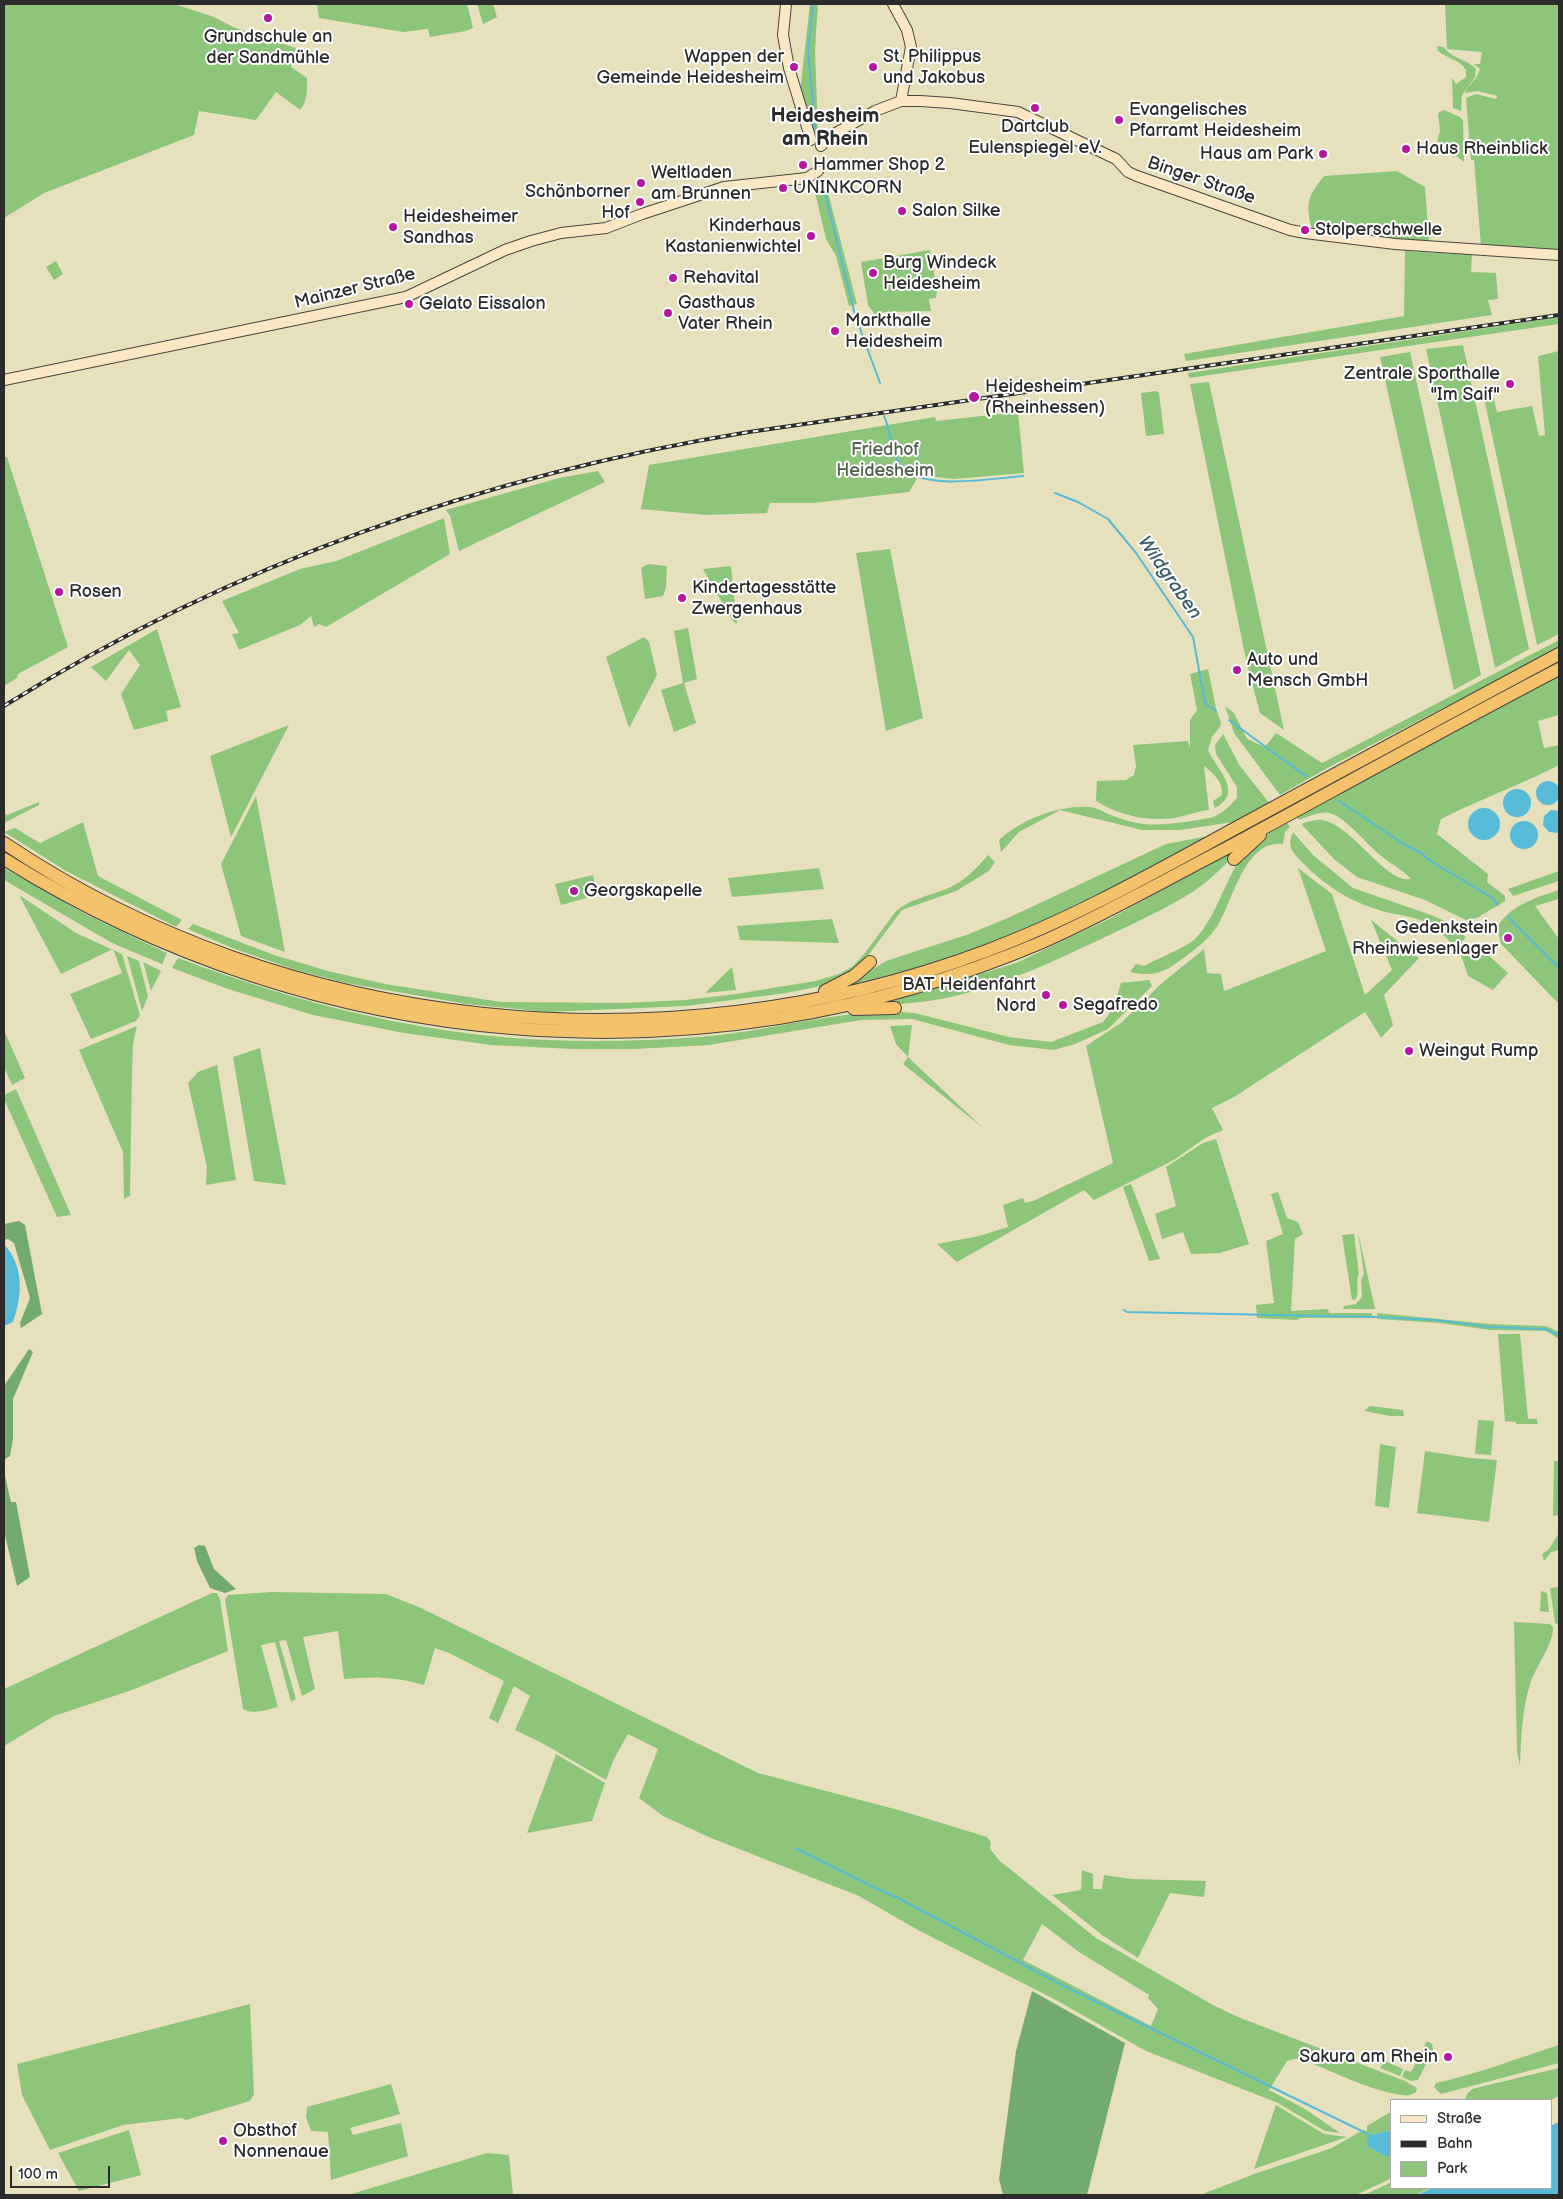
<!DOCTYPE html>
<html>
<head>
<meta charset="utf-8">
<style>
  body { margin:0 }
  #map { position:relative; width:1563px; height:2199px; overflow:hidden; background:#e7e0bd; font-family:"Balsamiq Sans",sans-serif }
  canvas { display:block }
  .frame { position:absolute; inset:0; border:5px solid #2b2b2b; pointer-events:none }
  .legend { position:absolute; left:1390px; top:2099px; width:162px; height:90px; box-sizing:border-box; background:#fff; border:1px solid #aaa; margin:0; padding:6px 9px; list-style:none; font-size:15px; color:#2b2b2b }
  .legend li { display:flex; align-items:center; gap:10px; height:25px }
  .legend b { width:25px; border:1px solid #aaa }
  .scale { position:absolute; left:10px; top:2166px; width:100px; height:22px; box-sizing:border-box; border:2px solid #2b2b2b; border-top:0; padding-left:6px; font-size:15px; line-height:18px; white-space:nowrap; color:#2b2b2b; -webkit-text-stroke:4px #fff; paint-order:stroke }
</style>
</head>
<body>
<div id="map">
<canvas width="1563" height="2199"></canvas>
<div class="frame"></div>
<ul class="legend">
<li><b style="height:6px;background:#fbe7c3"></b>Straße</li>
<li><b style="height:6px;background:#2b2b2b"></b>Bahn</li>
<li><b style="height:14px;background:#8dc67b"></b>Park</li>
</ul>
<div class="scale">100 m</div>
</div>
<script>
const ctx = document.querySelector('canvas').getContext('2d');
ctx.lineJoin = 'round';
function fill(path, color) { ctx.fillStyle = color; ctx.fill(path, 'evenodd'); }
function strokePath(path, color, width, dash) { ctx.strokeStyle = color; ctx.lineWidth = width; ctx.lineCap = dash ? 'butt' : 'round'; ctx.setLineDash(dash || []); ctx.stroke(path); }
function label(font, color, halo, rows, align = 'center') {
  ctx.font = font + ' "Balsamiq Sans",sans-serif'; ctx.lineWidth = 4; ctx.setLineDash([]); ctx.textBaseline = 'middle'; ctx.strokeStyle = halo; ctx.fillStyle = color; for (const [text, x, y, turn = 0] of rows) {
    ctx.save(); ctx.translate(x, y); ctx.rotate((+turn || 0) * Math.PI / 180); ctx.textAlign = isNaN(turn) ? turn : align; if (halo) ctx.strokeText(text, 0, 0); ctx.fillText(text, 0, 0); ctx.restore();
  }
}
fill(new Path2D(`
  M4,4h170l40,13 19,10 63,21 -5,19 16,11c0,12 1,23 -7,32l-24,-18 -20,28 -57,-9 -5,24 -150,58 -40,25z
  M317,4h150l6,24 -7,3 -36,6 -2,-8 -25,3 -84,-14z
  M477,4h16l4,13 -14,7z
  M810,4h8l-3,46 3,82v3l-4,1 -14,-44z
  M1445,4h114v246l-78,-4 -7,-86h-3l-5,-62 10,-4 20,5 1,-3 -20,-5 -12,2c4,-10 12,-13 15,-24l-6,-5h6l2,-12 -35,-3z
  M1437,46l7,1c9,13 22,11 32,22l-1,8 -13,18 -1,16 -8,-3 -1,-30 4,6 10,-7v-7c-7,-11 -18,-11 -28,-19z
  M1444,110l16,7 3,3 1,42 -27,-21 3,-10 -2,-18z
  M1397,171l28,16 4,54 -47,-3 -70,-9c-7,-25 -4,-33 12,-53z
  M813,184l13,1 31,119 -8,2 -13,-50 -10,-17z
  M930,250l7,40 -1,8 -7,1 2,12 -47,1 -7,5 -9,-12 -7,-43z
  M1405,251l67,4 -1,17 25,1 2,26 -10,1 4,15 -306,46 -2,-7 220,-38z
  M56,261l7,13 -9,6 -8,-13z
  M1559,317v7l-370,54 -1,-5z
  M1463,345l66,304 -34,19 -69,-319z
  M1559,351v283l-22,11 -53,-247 9,-2 4,16 35,-6 7,30 6,-1 -7,-79z
  M1410,352l71,323 -27,15 -74,-333z
  M1209,382l75,348 -24,-17 -14,-53 -56,-276z
  M1156,391l3,2 5,41 -18,2 -5,-43z
  M1018,412l6,61 -70,6 -35,-4 -10,17 -96,11h-43l-3,10 -61,2 -65,-6 8,-44 286,-48 1,4z
  M4,457h3l61,190 -50,27 -1,4 -13,8z
  M598,471l7,11 -146,69 -9,-35 -4,-6 113,-32z
  M444,518l6,36 -124,73 -7,-3 -5,3 -3,-11 -11,9 -61,25 -7,-16 7,-1 -17,-32 78,-32 36,-8z
  M890,549l33,169 -37,13 -30,-178z
  M648,564l19,2 -1,21 -3,9 -18,3 -4,-31z
  M731,566l6,58 -5,-4 -29,-51z
  M688,628l9,51 -13,4 12,40 -22,9 -13,-42 22,-7 -9,-52z
  M157,629l24,78 -15,4 2,10 -34,9 -13,-36 19,-29 -11,-15 -23,31 -15,-14z
  M644,637l5,5 8,33 -28,53 -23,-71z
  M1559,640v8l-230,119 -49,28 -46,-62 -9,-27 9,7 13,26 18,8 11,-14 46,30z
  M1208,669l8,39 5,15 -1,4 -8,10 -4,13c8,19 37,42 7,58l-2,-7 9,-6c1,-13 -8,-21 -18,-29l5,44c-12,1 -22,6 -34,8 -26,4 -57,-3 -79,-17l1,-20 29,-1 8,-5 2,-9 -3,-21 55,-4 2,7v-28l7,-10 -7,-36z
  M1559,676v39l-21,6 6,27 15,-3v20c-38,20 -79,34 -118,54l-4,15 51,40 -1,8 18,14v5l-28,17 -11,2 -41,-20 -68,-23 -22,-17 -33,-35 1,-2c6,-1 13,-4 19,-3 30,4 63,64 89,59 -9,-10 -20,-15 -31,-24 -13,-10 -34,-38 -51,-42 -9,-2 -21,4 -30,7l-2,-3z
  M289,725l-58,112 -21,-81z
  M1223,734l17,32 30,38 -37,18 -53,8h-38l-82,-20 -41,22 -18,20 -2,-12c23,-21 60,-35 91,-33 7,0 14,6 21,8 10,4 23,8 33,9 15,2 54,-3 69,-7 10,-4 17,-11 24,-19v-11l-21,-33 -1,-9z
  M256,796l29,156 -44,-16 -20,-72z
  M39,802v3l-35,18v-10l3,2z
  M83,822l15,54 84,44 -6,7 -110,-56 -62,-39 11,-4 25,15z
  M1287,823l3,4 -5,5 -2,12c-38,-5 -50,57 -65,81 -9,14 -22,24 -36,34 -18,14 -29,18 -52,13l6,-8 8,2c12,-7 44,-19 52,-28 20,-22 27,-52 43,-77 10,-18 31,-28 48,-38z
  M1293,832l20,23 40,33 78,27 18,8 17,14 -7,8 -7,-1c-9,-10 -17,-17 -29,-23 -12,-5 -25,-6 -38,-9 -32,-9 -58,-24 -81,-48 -11,-11 -18,-17 -11,-32z
  M1208,836l-83,45 -110,53 -99,34 -61,16 12,-11 19,-12 83,-27 41,-17 156,-73z
  M1241,847c-14,16 -29,32 -47,44 -30,19 -64,34 -95,49 -69,32 -139,66 -217,64l134,-41 95,-45z
  M988,855l7,7 -6,9 -33,20 -54,19 -44,59 -22,14 -50,10 -100,13 -138,6 -82,-8 -120,-21 -50,-13 -64,-22 -44,-19 5,-5 81,31 54,16 57,13 116,18 122,1 62,-3 51,-6 79,-13 24,-7 14,-8 12,-13 31,-42c14,-12 33,-15 50,-22 18,-7 30,-20 42,-34z
  M4,868l83,47 80,38 -5,11 -50,-21 -108,-63z
  M819,868l5,21 -92,8 -4,-19z
  M1298,868l34,26 33,101 27,-25 -21,-50 48,38 -35,37 9,30 -12,13 -16,-26 -131,85 -22,11 11,22 -18,8 -31,22 -80,40 -10,-10 -127,72 -20,-18 42,-8 29,-9 -5,-22 20,-7 2,5 8,-2 80,-38 -27,-117 35,-23 41,-40 42,-34 3,24 14,1 3,17 102,-40z
  M1559,871v10l-46,15 -5,-7z
  M593,875l5,20 -37,10 -6,-21z
  M1559,890v9l-24,7 24,33v65l-58,-60 -3,-12 -3,-1c12,-25 40,-33 64,-41z
  M19,895l57,38 46,21 18,61 -4,6 -45,18 -21,-45 52,-21 -9,-24 -52,25z
  M832,919l7,24 -99,-3 -3,-14z
  M1475,943l33,30 -15,17 -25,-14 -8,-24z
  M127,956l12,5 9,35 -6,15z
  M178,958c101,38 206,67 313,78 69,7 139,6 208,1 72,-5 143,-30 216,-24l94,24 42,5 52,-20 10,-13 8,-26 28,-3 3,6 -44,43 -33,15 -21,6 -45,-5 -97,-26 -51,1 -152,25 -74,4h-62l-82,-4 -87,-12 -91,-18 -85,-26 -56,-21z
  M143,962l18,9 -10,20z
  M732,967l4,23 -31,3z
  M912,1025l-4,32 74,70 -79,-63 5,-7 -12,-13 -6,-18z
  M137,1026l-4,18 -1,28 -2,124 -6,3 -1,-47 -44,-102z
  M4,1030l21,48 -13,7 -8,-18z
  M260,1048l26,137 -32,-4 -21,-124z
  M217,1065l19,115 -30,5 1,-18 -19,-84 10,-11z
  M16,1089l55,126 -14,2 -53,-118v-4z
  M1216,1139l33,105 -29,9 -29,1 -8,-22 -21,7 -7,-25 21,-8 -10,-39 37,-24z
  M1131,1184l29,75 -11,2 -26,-74z
  M1278,1192l9,26 11,4 5,12 -8,5 -4,72 37,-2 1,4h43v5h-72l-3,2 -40,-2 -1,-13 18,-2 -8,-62 17,-7 -12,-40z
  M1358,1232l17,77h-32l1,-3 12,-2 6,-7 -1,-17 3,-6z
  M1354,1234l5,40c-4,8 1,16 -3,25l-4,1 -10,-65z
  M1377,1313l113,11 56,2 13,6v7l-13,-8 -56,-1 -50,-7 -62,-4z
  M1498,1334h22l8,85h9l1,5h-22v-2l-11,-1z
  M1370,1406l33,4 1,6h-14l-26,-5z
  M1478,1420l16,1 -3,34 -16,-1z
  M1380,1444l16,3 -7,61 -14,-2z
  M1425,1451l45,7 27,2 -8,62 -72,-9z
  M1554,1461h5v54l-6,1z
  M1559,1533v17l-8,2 -7,9 -2,-7 7,-5z
  M1559,1587v38l-4,-2 -5,-35z
  M1541,1591l6,2 2,19 -9,-1z
  M271,1592l115,2 33,13 339,166 144,38 85,26 4,5 -1,7 10,12 96,77 117,67 25,12 167,64 12,7 -1,4c-5,3 -8,4 -14,3 -36,-5 -70,-25 -104,-37l-11,3 -18,29 36,19 35,24 -15,-2 -47,-28 -132,-52 -92,-52 -136,-69 -59,-34 -148,-58 -48,-22 -24,-18 19,-49 -30,-15 -14,25 -8,21 -64,-37 -27,-13 15,-34 -16,-10 -16,37 -9,-5 15,-37 -55,-28 -14,-5 -11,37c-26,-8 -53,-9 -80,-6l-6,-48 -35,6 12,52 -13,7 -16,-56 -7,1 17,58 -5,3 -16,-60 -14,3 17,62c-12,3 -24,8 -35,2l-18,-109 3,-5zM1042,1924l37,28 70,43 -1,3 10,11 -7,17 -128,-66z
  M212,1593h5l3,6 8,52 -96,39 -78,26 -50,30v-57z
  M1514,1622l36,2 3,3c1,16 -17,39 -23,57 -8,27 -9,54 -10,82l-3,-15z
  M556,1754l49,29 -13,38 -65,12z
  M1082,1870l11,4v15h9l2,-14 27,4 75,2 -2,16 -34,-4 -32,65 -36,-23 -50,-40 29,-5z
  M250,2004l4,90 -4,7 -64,19 -5,-2 -58,7 -73,25 -28,-55 -5,-31z
  M1427,2041l5,3 1,6 -15,30 -7,1 -9,-4 3,-7 6,2z
  M1559,2045v18l-118,31 -7,-7 2,-4c42,-9 82,-25 123,-38z
  M1385,2061l18,8 -3,7 -20,-8z
  M1559,2068v28l-8,4h-86l2,-6 5,-5z
  M391,2084l9,30 -50,14 3,7 48,-12 7,33 -77,24 -3,-48 -17,-1 -5,-14 1,-10z
  M1276,2105l48,29 23,3 -93,32z
  M1392,2111v19l-20,5 -4,12 20,10 4,-1v22l-36,17h-156l57,-22 75,-25 31,-18 4,1v-5z
  M129,2130l12,45 -62,16 -21,-38z
  M487,2153l22,2 4,40h-165z
  M1392,2182v6h38l-14,7h-52z`), '#8dc67b');
fill(new Path2D(`
  M19,1221l6,4 17,89 -21,14 -1,-5 10,-25 -16,-55 -6,-4 -4,1v-16z
  M29,1349l4,3 -20,47v40l-3,17 -6,4v-74z
  M4,1472l7,30h5l14,75 -13,9 -13,-55z
  M199,1545l6,1 9,23 22,20 -11,4 -15,-5 -13,-27 -3,-13z
  M1032,1991l93,52 -38,152h-84l-4,-16 17,-128z`), '#72ab6b');
fill(new Path2D(`
  M1536 793a12 12 0 1 1 24 0a12 12 0 1 1-24 0Z
  M1503 803a14 14 0 1 1 28 0a14 14 0 1 1-28 0Z
  M1468 824a16 16 0 1 1 32 0a16 16 0 1 1-32 0Z
  M1551,810l8,1 -1,22 -9,-1 -6,-7 1,-9z
  M1510 835a14 14 0 1 1 28 0a14 14 0 1 1-28 0Z
  M4,1244c21,23 18,52 9,78l-9,4z
  M1559,2122v73h-141l13,-7h121v-63z
  M1392,2130v26l-4,1 -20,-10 -1,-9 5,-3z`), '#57bad6');
strokePath(new Path2D(`
  M813,4l-5,48 8,83
  M823,185l32,130 25,68
  M884,416c7,14 6,34 15,47 19,30 94,15 124,13
  M1055,493l23,9 30,17 28,34 57,84 12,66 11,8
  M1229,720l78,57
  M1339,801l66,44 16,8 8,7 62,37 7,8
  M1508,917l51,51
  M1124,1310l3,2 247,5 62,3 53,7 56,2 14,6
  M797,1849l72,36 29,13 166,88 308,150`), '#57bad6', 2);
const secondary = new Path2D(`
  M786,4l-3,31 6,33 22,72
  M893,4l14,26 4,17 -10,54
  M821,146l6,-8 48,-27 26,-10h19l30,2 68,9 98,47 12,13 9,4 153,54 15,3 90,11 164,11
  M4,380l402,-83 99,-47 26,-9 30,-8 45,-5 36,-14 82,-27 83,-9 11,-7`);
const highway = new Path2D(`
  M4,843c284,191 663,228 982,108 86,-32 167,-78 248,-122 108,-59 217,-117 325,-175
  M4,859c312,195 696,228 1036,84 64,-28 125,-63 187,-95 111,-60 221,-121 332,-179
  M1234,859l26,-24
  M825,991l29,-15 16,-14
  M854,1009l41,-1`);
strokePath(secondary, '#474641', 12);
strokePath(highway, '#474641', 14);
strokePath(secondary, '#fbe7c3', 10);
strokePath(highway, '#f4c26a', 12);
const rail = new Path2D(`
  M4,706c227,-142 481,-231 745,-274l810,-117`);
strokePath(rail, '#2b2b2b', 4);
strokePath(rail, '#fff', 2, [5.5]);
for (const [x, y, r, color] of [
  [268,18,5,"#b5179e"],
  [794,67,5,"#b5179e"],
  [873,67,5,"#b5179e"],
  [1035,108,5,"#b5179e"],
  [1119,120,5,"#b5179e"],
  [1406,149,5,"#b5179e"],
  [1323,154,5,"#b5179e"],
  [803,165,5,"#b5179e"],
  [641,183,5,"#b5179e"],
  [783,188,5,"#b5179e"],
  [640,202,5,"#b5179e"],
  [902,211,5,"#b5179e"],
  [393,227,5,"#b5179e"],
  [1305,230,5,"#b5179e"],
  [811,236,5,"#b5179e"],
  [873,273,5,"#b5179e"],
  [673,278,5,"#b5179e"],
  [409,304,5,"#b5179e"],
  [668,313,5,"#b5179e"],
  [835,331,5,"#b5179e"],
  [1510,384,5,"#b5179e"],
  [974,397,6,"#b5179e"],
  [59,592,5,"#b5179e"],
  [682,598,5,"#b5179e"],
  [1237,670,5,"#b5179e"],
  [574,891,5,"#b5179e"],
  [1508,938,5,"#b5179e"],
  [1046,995,5,"#b5179e"],
  [1063,1005,5,"#b5179e"],
  [1409,1051,5,"#b5179e"],
  [1448,2057,5,"#b5179e"],
  [223,2141,5,"#b5179e"]
]) { const dot = new Path2D(); dot.arc(x, y, r, 0, 2 * Math.PI); ctx.fillStyle = color; ctx.fill(dot); strokePath(dot, '#fff', 2); }
label('18px', '#2b2b2b', '#fff', [
  ["Grundschule an",268,37,"center"],
  ["der Sandmühle",268,58,"center"],
  ["Wappen der",784,57,"right"],
  ["Gemeinde Heidesheim",784,78,"right"],
  ["St. Philippus",883,57],
  ["und Jakobus",883,78],
  ["Evangelisches",1129,110],
  ["Pfarramt Heidesheim",1129,131],
  ["Dartclub",1035,127,"center"],
  ["Eulenspiegel eV.",1035,148,"center"],
  ["Haus Rheinblick",1416,149],
  ["Haus am Park",1313,154,"right"],
  ["Hammer Shop 2",813,165],
  ["Weltladen",651,173],
  ["am Brunnen",651,194],
  ["UNINKCORN",793,188],
  ["Schönborner",630,192,"right"],
  ["Hof",630,213,"right"],
  ["Salon Silke",912,211],
  ["Heidesheimer",403,217],
  ["Sandhas",403,238],
  ["Kinderhaus",801,226,"right"],
  ["Kastanienwichtel",801,247,"right"],
  ["Stolperschwelle",1315,230],
  ["Burg Windeck",883,263],
  ["Heidesheim",883,284],
  ["Rehavital",683,278],
  ["Gasthaus",678,303],
  ["Vater Rhein",678,324],
  ["Gelato Eissalon",419,304],
  ["Markthalle",845,321],
  ["Heidesheim",845,342],
  ["Zentrale Sporthalle",1500,374,"right"],
  ["\"Im Saif\"",1500,395,"right"],
  ["Heidesheim",985,387],
  ["(Rheinhessen)",985,408],
  ["Kindertagesstätte",692,588],
  ["Zwergenhaus",692,609],
  ["Rosen",69,592],
  ["Auto und",1247,660],
  ["Mensch GmbH",1247,681],
  ["Georgskapelle",584,891],
  ["Gedenkstein",1498,928,"right"],
  ["Rheinwiesenlager",1498,949,"right"],
  ["BAT Heidenfahrt",1036,985,"right"],
  ["Nord",1036,1006,"right"],
  ["Segafredo",1073,1005],
  ["Weingut Rump",1419,1051],
  ["Sakura am Rhein",1438,2057,"right"],
  ["Obsthof",233,2131],
  ["Nonnenaue",233,2152]
], 'left');
label('18px', '#2b2b2b', '#fff', [
  ["Binger Straße",1201,181,19],
  ["Mainzer Straße",355,289,-14]
]);
label('18px', '#4d6147', '#fff', [
  ["Friedhof",885,450],
  ["Heidesheim",885,471]
]);
label('italic 19px', '#3a5d67', '#fff', [
  ["Wildgraben",1169,578,55]
]);
label('bold 20px', '#2b2b2b', '#fff', [
  ["Heidesheim",825,117],
  ["am Rhein",825,140]
]);
</script>
</body>
</html>
